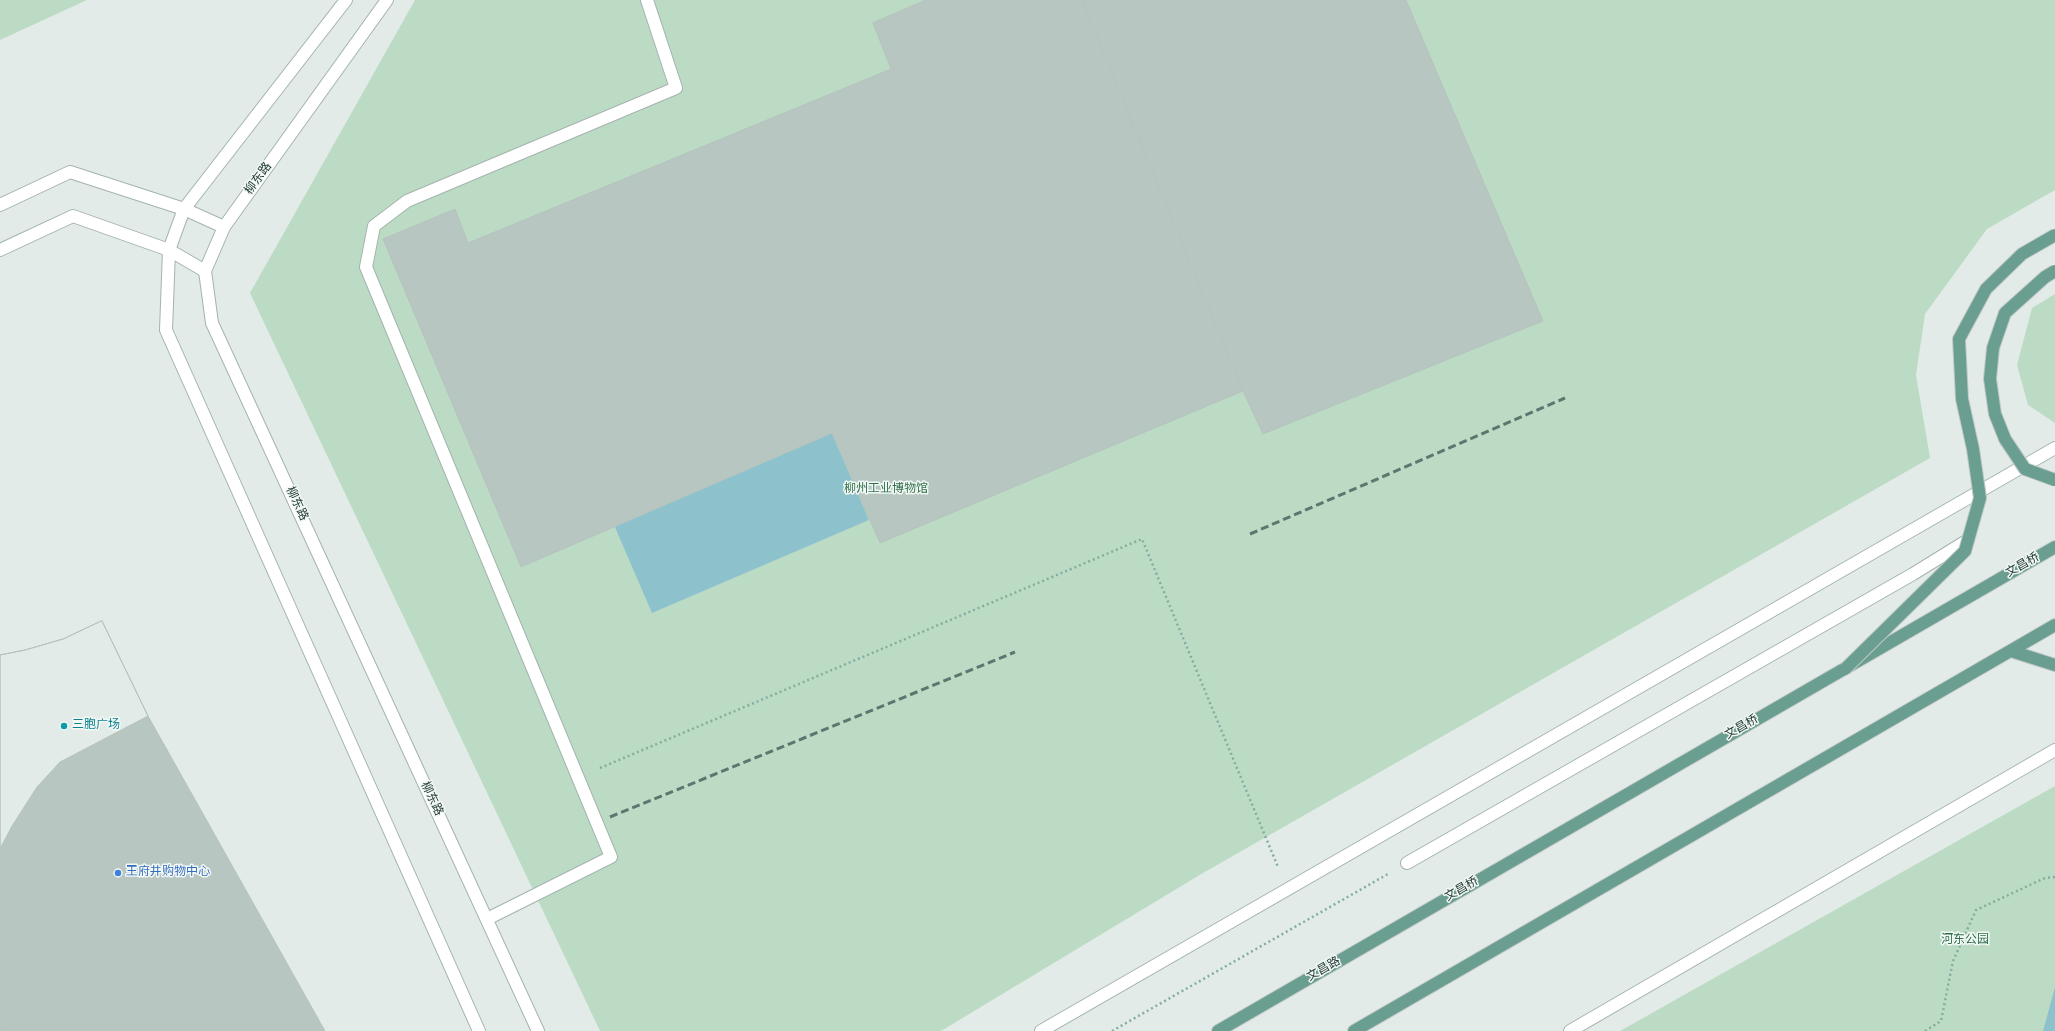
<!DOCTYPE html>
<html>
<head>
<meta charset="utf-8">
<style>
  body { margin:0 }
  canvas { display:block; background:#e2ebe7 }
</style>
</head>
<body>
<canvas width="2055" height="1031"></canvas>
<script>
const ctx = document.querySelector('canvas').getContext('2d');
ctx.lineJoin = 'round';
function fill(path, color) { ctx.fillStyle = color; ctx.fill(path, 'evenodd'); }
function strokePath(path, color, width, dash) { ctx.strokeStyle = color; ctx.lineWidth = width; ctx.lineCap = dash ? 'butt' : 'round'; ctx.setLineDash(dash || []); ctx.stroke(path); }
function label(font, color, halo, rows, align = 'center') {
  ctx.font = font + ' Overpass,"Noto Sans SC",sans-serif'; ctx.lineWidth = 3; ctx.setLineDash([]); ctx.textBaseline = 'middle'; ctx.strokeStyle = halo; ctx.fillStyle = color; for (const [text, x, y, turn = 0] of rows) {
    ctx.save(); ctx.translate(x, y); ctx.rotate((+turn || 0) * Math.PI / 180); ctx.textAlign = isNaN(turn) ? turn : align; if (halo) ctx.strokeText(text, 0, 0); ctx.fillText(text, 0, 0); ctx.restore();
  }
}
fill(new Path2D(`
  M0,0h87l-87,40z
  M415,0h1640v190l-68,39 -62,85 -9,61 14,83 -727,415 -262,158h-341l-350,-738z
  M2055,294v129l-27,-18 -11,-40 15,-57z
  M2055,786v245h-435z`), '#bcdbc5');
fill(new Path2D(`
  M832,433l37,87 -217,93 -38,-88z
  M2055,987v44h-12z`), '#8dc2cd');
const building = new Path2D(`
  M926,0h156l161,391 -363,152 -48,-110 -311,134 -138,-328 72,-30 13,34 423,-174 -18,-46z
  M1082,0h324l137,321 -280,113 -20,-43z
  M102,621l46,95 -88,46 -23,25 -25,39 -12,23v-194l25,-5 38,-11z
  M102,621l46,95 177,315h-325v-376l25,-5 38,-11z`);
fill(building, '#b7c6c0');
strokePath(building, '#b5c4be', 1);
const service = new Path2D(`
  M1407,863l506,-289 55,-34
  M487,919l124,-62 -245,-590 8,-41 33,-25 269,-113 -29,-88
  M1041,1031l1014,-583
  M1570,1031l485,-281`);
const minor = new Path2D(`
  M0,205l70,-33 114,37 40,18
  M0,250l73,-34 96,34 36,21`);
const tertiary = new Path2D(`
  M346,0l-162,209 -15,41 -3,80 313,701
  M387,0l-163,227 -19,44 7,52 326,708`);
const primary = new Path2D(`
  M2011,651l44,14
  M1218,1031l837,-484
  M1354,1031l701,-406`);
strokePath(service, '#a5b3ae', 14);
strokePath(minor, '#a5b3ae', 14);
strokePath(tertiary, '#a5b3ae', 14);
strokePath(primary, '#c1c8c6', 14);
strokePath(new Path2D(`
  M600,768l542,-229 136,328
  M1112,1031l276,-157
  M1925,1031l16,-10 12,-60 23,-51 69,-32 10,-1`), '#84ada1', 2.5, [2, 3]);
strokePath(service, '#fff', 12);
strokePath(minor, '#fff', 12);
strokePath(tertiary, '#fff', 12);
strokePath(primary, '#699e91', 12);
strokePath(new Path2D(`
  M1250,534l315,-136
  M610,817l405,-165`), '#5d7770', 3, [8, 4]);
const primaryBridge = new Path2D(`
  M2055,271l-10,6 -40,36 -12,35 -3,31 5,35 10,25 20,30 30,11
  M1845,669l120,-118 15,-53 -7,-49 -11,-50 -3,-60 27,-50 36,-35 33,-19`);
strokePath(primaryBridge, '#c1c8c6', 14, []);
strokePath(primaryBridge, '#699e91', 12);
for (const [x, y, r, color] of [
  [64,726,4,"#0f9aa8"],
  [118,873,4,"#3f7fe0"]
]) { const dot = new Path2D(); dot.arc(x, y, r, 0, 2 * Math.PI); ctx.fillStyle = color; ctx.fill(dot); strokePath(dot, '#f2f8f5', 1.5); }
label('12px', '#233b35', '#f2f8f5', [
  ["柳东路",259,179,-54],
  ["柳东路",296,504,65],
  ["文昌桥",2023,566,-30],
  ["文昌桥",1742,728,-30],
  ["柳东路",431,799,65],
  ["文昌桥",1462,890,-30],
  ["文昌路",1324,970,-30]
]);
label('12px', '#306f4a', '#f2f8f5', [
  ["柳州工业博物馆",886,490],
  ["河东公园",1965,941]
]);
label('12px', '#0d838f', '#f2f8f5', [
  ["三胞广场",72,726]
], 'left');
label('12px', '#366cbe', '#f2f8f5', [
  ["王府井购物中心",126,873]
], 'left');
</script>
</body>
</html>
